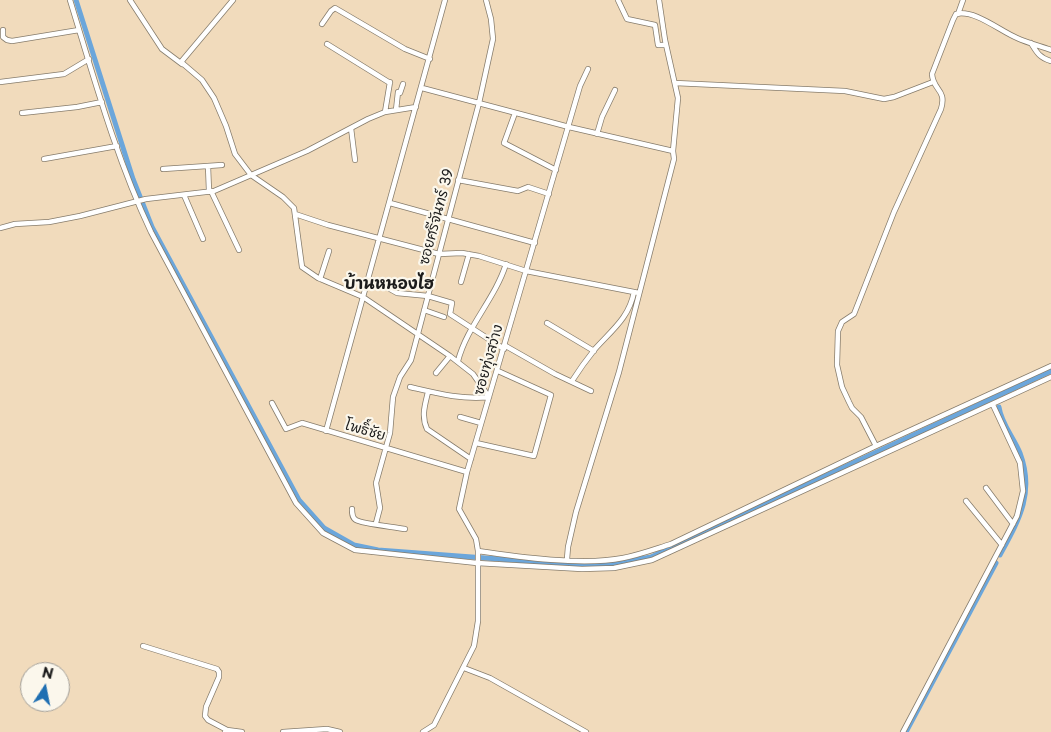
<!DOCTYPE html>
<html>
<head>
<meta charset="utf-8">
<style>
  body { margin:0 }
  #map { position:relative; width:1051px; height:732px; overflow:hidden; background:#f1dbbc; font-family:"Playpen Sans",sans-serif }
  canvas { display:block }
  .north { position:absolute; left:20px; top:662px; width:50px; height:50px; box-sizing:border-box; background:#fbf7ec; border:1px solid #a29f99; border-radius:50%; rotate:11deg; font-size:14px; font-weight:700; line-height:20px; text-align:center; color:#1c1c1c }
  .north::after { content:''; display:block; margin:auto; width:18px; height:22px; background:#1f6fb2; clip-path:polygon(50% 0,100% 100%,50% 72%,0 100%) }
</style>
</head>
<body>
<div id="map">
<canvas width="1051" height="732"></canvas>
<div class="north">N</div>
</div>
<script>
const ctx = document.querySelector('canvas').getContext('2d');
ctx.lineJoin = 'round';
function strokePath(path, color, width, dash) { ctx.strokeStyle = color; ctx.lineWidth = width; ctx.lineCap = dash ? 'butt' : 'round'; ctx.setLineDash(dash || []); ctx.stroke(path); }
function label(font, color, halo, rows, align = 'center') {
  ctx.font = font + ' "Playpen Sans","Playpen Sans Thai",sans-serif'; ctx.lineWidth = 4.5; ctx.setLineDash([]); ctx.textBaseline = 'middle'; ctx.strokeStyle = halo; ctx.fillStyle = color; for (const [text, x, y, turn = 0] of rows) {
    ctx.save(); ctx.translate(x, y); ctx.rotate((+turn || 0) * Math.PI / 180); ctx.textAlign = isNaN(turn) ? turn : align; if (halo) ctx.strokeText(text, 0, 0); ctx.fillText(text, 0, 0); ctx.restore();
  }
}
strokePath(new Path2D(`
  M76,0l57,179 19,48 147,273 25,28 30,17 24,5 201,15 34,-1 38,-7 400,-186
  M999,407c2,16 15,31 21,46 15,40 -1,67 -20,102
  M906,732l90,-169`), '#6ba6db', 5);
const minor = new Path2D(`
  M70,0c24,78 46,158 81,232l145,271 27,30 32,17 122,13 105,6 32,-1 38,-8 399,-183
  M130,0l32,49 20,15
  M233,0l-52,62 21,18 12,18 12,28 9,28 16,21 32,22 11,11 8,59 16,11 45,19 87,59 23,18 16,23c-27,3 -53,-4 -79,-10
  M618,0l9,19 28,6 3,20h8
  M659,0l6,40 13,58 -5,53
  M958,14l5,-14
  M322,24l9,-13 4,-3 70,41 25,10
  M3,30v7l4,3 5,1 67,-11
  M1031,43c6,10 9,15 20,18
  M327,44l63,39
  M0,82l64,-8 25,-15
  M675,83l170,8 39,8 10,-2 39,-15
  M422,88l147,39 104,24 1,8 -55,213 -43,140 -8,35 -1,12
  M396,110l2,-18 2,1 3,-9
  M385,112l5,-30
  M22,113l55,-6 25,-5
  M515,113l-11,30 52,27
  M351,128l4,32
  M597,134l5,-17 13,-27
  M44,159l73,-13
  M208,166l1,25
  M163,169l59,-4
  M458,180l60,11 10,-4 21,7
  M211,191l28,59
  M184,195l19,44
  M390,203l145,40
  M295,214l33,11 111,29 23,-1 17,3 47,15 113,22
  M0,228l15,-4 34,-2 31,-6 66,-17 68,-8 93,-40 61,-32 17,-7 31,-5
  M320,279l9,-28
  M461,282l8,-28
  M388,288l9,5 31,3 24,7 -2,11 54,35
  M424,310l20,7
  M547,323l47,28
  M504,345l51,29 36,17
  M458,361c9,-35 37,-62 48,-97
  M436,373l14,-17
  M572,381c7,-11 15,-22 23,-32 17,-19 34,-31 39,-57
  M428,392c-3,13 -7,24 -1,37l44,30
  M272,403l14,26 16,-6 165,49
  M460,417l21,6
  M326,431l119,-431
  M476,443l58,13 17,-61 -53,-24
  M876,446l-15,-29 -9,-9 -3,-6 -7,-15 -5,-22 1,-34 4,-9 12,-8 40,-102 47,-103c6,-20 -8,-18 -9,-35l21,-54 3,-6c18,-5 44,17 61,24 11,5 23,8 34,12
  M986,488l27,36
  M966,501l36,44
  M352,509c0,4 0,9 4,11 6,4 40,7 49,9
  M376,523l4,-15 -4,-25 14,-50 3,-36 7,-20 11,-17 68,-257 14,-64 -2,-20 -5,-19
  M478,551c40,6 105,15 145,7 16,-3 32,-9 48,-14l205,-98 175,-80
  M143,646l74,23 2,3v5l-13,30 -1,9 3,4 19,10
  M464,668l26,10 96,54
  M225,732l2,-2 15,2
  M283,732l44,-3 13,3
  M423,732l11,-7 40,-79 4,-25v-70l-2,-12 -17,-30 8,-37 113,-386 8,-17
  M903,732l114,-216 6,-25 -3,-28 -27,-58`);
strokePath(minor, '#867c6c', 6);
strokePath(minor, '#fff', 4.5);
label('14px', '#1c1c1c', '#fbf7ec', [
  ["ซอยศรีจันทร์ 39",437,217,-75],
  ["ซอยทุ่งสว่าง",489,360,-74],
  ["โพธิ์ชัย",365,431,16]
]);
label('bold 16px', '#1c1c1c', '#fbf7ec', [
  ["บ้านหนองไฮ",389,285]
]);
</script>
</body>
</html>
